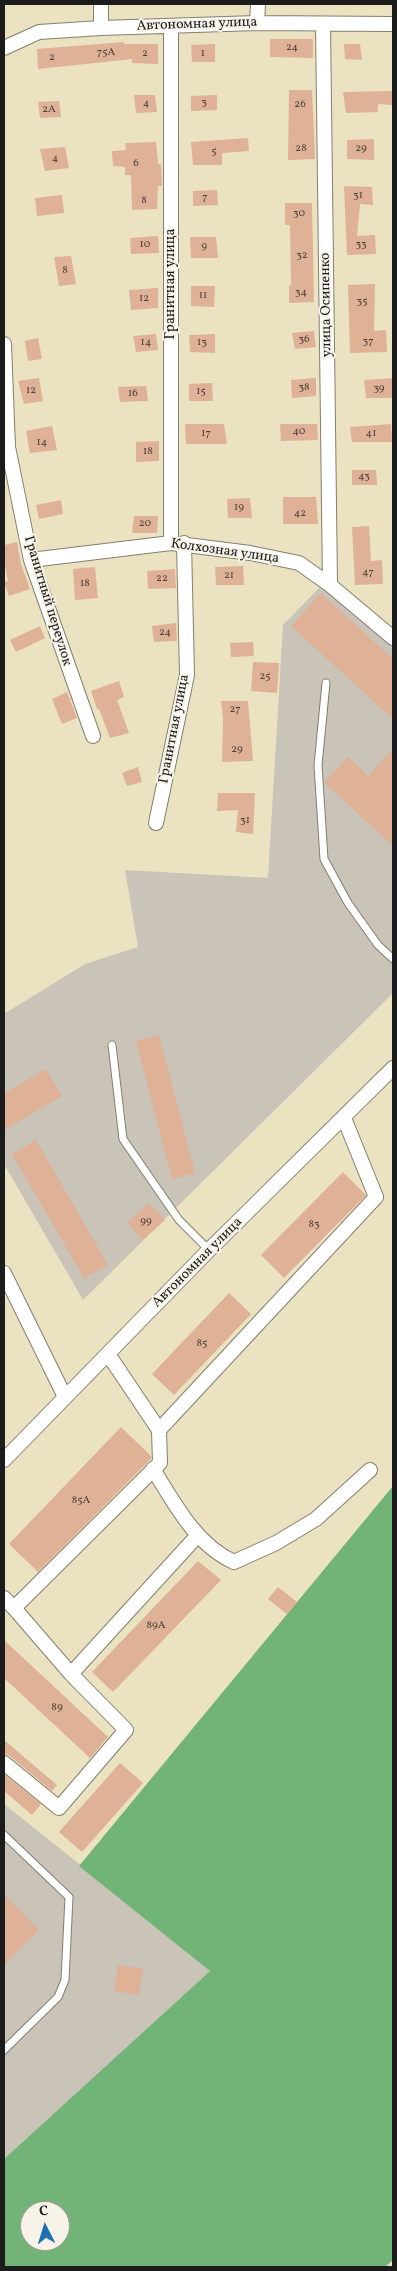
<!DOCTYPE html>
<html>
<head>
<meta charset="utf-8">
<style>
  body { margin:0 }
  #map { position:relative; width:397px; height:2271px; overflow:hidden; background:#eae2c1; font-family:Vollkorn,serif }
  canvas { display:block }
  .frame { position:absolute; inset:0; border:5px solid #1c1c1c; pointer-events:none }
  .north { position:absolute; left:20px; top:2201px; width:50px; height:50px; box-sizing:border-box; background:#f7f3e8; border:1px solid #9f9d96; border-radius:50%; rotate:355deg; font-size:14px; font-weight:700; line-height:20px; text-align:center; color:#1c1c1c }
  .north::after { content:''; display:block; margin:auto; width:18px; height:22px; background:#1f6fb2; clip-path:polygon(50% 0,100% 100%,50% 72%,0 100%) }
</style>
</head>
<body>
<div id="map">
<canvas width="397" height="2271"></canvas>
<div class="frame"></div>
<div class="north">С</div>
</div>
<script>
const ctx = document.querySelector('canvas').getContext('2d');
ctx.lineJoin = 'round';
function fill(path, color) { ctx.fillStyle = color; ctx.fill(path, 'evenodd'); }
function strokePath(path, color, width, dash) { ctx.strokeStyle = color; ctx.lineWidth = width; ctx.lineCap = dash ? 'butt' : 'round'; ctx.setLineDash(dash || []); ctx.stroke(path); }
function label(font, color, halo, rows, align = 'center') {
  ctx.font = font + ' Vollkorn,serif'; ctx.lineWidth = 4; ctx.setLineDash([]); ctx.textBaseline = 'middle'; ctx.strokeStyle = halo; ctx.fillStyle = color; for (const [text, x, y, turn = 0] of rows) {
    ctx.save(); ctx.translate(x, y); ctx.rotate((+turn || 0) * Math.PI / 180); ctx.textAlign = isNaN(turn) ? turn : align; if (halo) ctx.strokeText(text, 0, 0); ctx.fillText(text, 0, 0); ctx.restore();
  }
}
fill(new Path2D(`
  M323,584l70,61v348l-310,307 -79,-136v-150l81,-50 53,-17 -13,-77 143,8 15,-253z
  M4,1804l162,129 44,38 -206,188z`), '#c9c3b8');
fill(new Path2D(`
  M393,1486v774l-8,7h-381v-108l206,-188 -131,-105zM30,2211h30v30h-30z`), '#72b377');
fill(new Path2D(`
  M270,39h43v19l-43,-1z
  M124,42v2h34v20l-26,-1v-4l-94,10 -1,-20z
  M215,44v18h-23l-1,-17z
  M344,44h16l2,16 -17,-1z
  M289,90h23l3,69 -27,1z
  M392,91l1,14 -15,-1v8l-32,1 -3,-21z
  M134,95h21l2,17 -21,1z
  M217,95v15l-26,1v-15z
  M59,101l2,16 -21,1 -2,-16z
  M248,138l1,13 -27,2v12h-29l-2,-23z
  M374,139v21l-27,-1v-19z
  M156,142l2,21 3,2 1,21h-4l-1,23 -25,1 -1,-35h-6v-8l-12,-1 -1,-15 14,-1 -1,-7z
  M65,147l4,21 -24,3 -5,-22z
  M344,186l28,1 1,18 -13,-1 -3,32 18,-1 1,19 -29,1z
  M217,190l1,15 -25,1v-15z
  M62,195l2,18 -27,3 -2,-18z
  M285,203h27l2,99 -25,1v-18h2l-1,-60h-5z
  M158,236l1,17 -28,1 -1,-16z
  M190,237h26l2,21h-27z
  M71,256l5,28 -17,2 -5,-29z
  M375,284l-1,47 12,-1 1,22 -37,1 -2,-68z
  M191,286h24l-1,21 -23,-1z
  M158,288v20l-27,2 -2,-20z
  M314,331l2,16 -21,2 -3,-16z
  M156,334l2,16 -22,2 -3,-16z
  M215,334v19l-25,-1 -1,-17z
  M38,338l4,21 -14,2 -3,-20z
  M39,378l4,23 -19,3 -6,-23z
  M316,378v18l-24,2 -1,-18z
  M393,378v20h-27l-2,-18z
  M212,383l1,18h-24v-17z
  M146,386l2,15 -28,1 -2,-15z
  M185,424h39l3,20h-41z
  M280,424h37l1,16 -37,1z
  M391,424l1,18h-40l-2,-15z
  M52,426l5,24 -27,3 -4,-22z
  M159,441v20l-23,1v-20z
  M352,470h24l1,15h-25z
  M283,497h33l2,27h-35z
  M250,498l2,20h-24l-1,-19z
  M61,500l2,14 -24,5 -3,-14z
  M134,516h24l-1,17h-25z
  M369,526l2,35 11,-1 1,24 -28,1 -3,-58z
  M17,542l4,22 9,25 -21,7 -5,-14 4,-1 -4,-21v-15z
  M243,566l1,19h-28l-1,-18z
  M95,567l3,31 -23,2 -2,-31z
  M175,569l1,19 -28,1 -1,-18z
  M321,593l72,66v60l-102,-93z
  M176,623l1,18 -23,1 -2,-16z
  M40,626l5,12 -29,14 -6,-12z
  M253,642l1,14 -23,1 -1,-14z
  M253,662l26,1 -2,30 -26,-2z
  M119,681l5,16 -7,3 12,33 -19,5 -11,-29h-2l-6,-18z
  M67,692l10,26 -15,6 -10,-25z
  M221,701h27l5,60 -31,1 1,-43z
  M393,749v97l-69,-64 24,-25 20,19z
  M138,767l4,15 -15,4 -5,-13z
  M218,793h37l-2,41 -17,-2 2,-22 -21,1z
  M159,1035l36,138 -23,6 -36,-138z
  M46,1069l16,27 -58,34v-36z
  M36,1140l72,125 -24,13 -72,-124z
  M343,1172l23,23 -82,83 -23,-23z
  M149,1203l16,17 -22,20 -16,-17z
  M229,1293l22,21 -77,81 -22,-21z
  M121,1427l30,29v3l-113,113 -29,-28z
  M198,1561l23,19 -108,112 -21,-20z
  M278,1587l19,15 -10,12 -19,-15z
  M4,1640l104,97 -18,21 -86,-80z
  M4,1740l53,45 -5,6 -42,-35 -6,-2z
  M120,1763l23,20 -61,69 -23,-20z
  M4,1774l37,30 -9,11 -28,-24z
  M4,1894l35,36 -35,35z
  M118,1965l25,4 -4,26 -25,-4z`), '#dfb196');
const service = new Path2D(`
  M326,683l-8,82 6,94 24,44 30,42 15,14
  M112,1045l11,94 56,81 30,30
  M4,1835l65,62 -4,83 -7,17 -54,53`);
const minor = new Path2D(`
  M257,23l1,-19
  M323,24l7,561
  M101,28v-24
  M4,48l35,-16 62,-4 156,-5 136,1
  M4,344l4,103 23,113 62,176
  M171,543v-517
  M31,560l140,-17 79,10 49,10 31,22 63,53
  M156,823l31,-148 -3,-132
  M4,1273l61,124
  M159,1430l217,-233 -32,-79
  M4,1460l205,-210 184,-182
  M153,1469c21,34 43,76 81,93l42,-19 40,-24 54,-49
  M4,1598l10,10 146,-145 -1,-33 -51,-76
  M14,1608l57,66 127,-139
  M4,1763l55,45 67,-78 -55,-56`);
strokePath(service, '#837f6e', 9);
strokePath(minor, '#837f6e', 16);
strokePath(service, '#fff', 7);
strokePath(minor, '#fff', 14);
label('11px', '#4d413a', null, [
  ["24",292,48],
  ["75А",106,53],
  ["2",145,54],
  ["1",203,54],
  ["2",52,58],
  ["3",204,103],
  ["4",146,104],
  ["26",300,105],
  ["2А",49,110],
  ["28",301,149],
  ["29",361,149],
  ["5",214,152],
  ["4",55,159],
  ["6",136,164],
  ["31",358,196],
  ["7",205,198],
  ["8",144,201],
  ["30",299,214],
  ["10",145,245],
  ["33",361,245],
  ["9",204,247],
  ["32",302,256],
  ["8",65,271],
  ["34",301,293],
  ["11",203,296],
  ["12",144,299],
  ["35",362,302],
  ["36",304,340],
  ["37",368,342],
  ["14",146,343],
  ["13",202,343],
  ["38",304,388],
  ["39",379,389],
  ["12",31,391],
  ["15",201,392],
  ["16",133,394],
  ["40",299,432],
  ["17",206,434],
  ["41",371,434],
  ["14",42,443],
  ["18",148,452],
  ["43",364,477],
  ["19",239,508],
  ["42",300,514],
  ["20",145,524],
  ["47",368,573],
  ["21",229,576],
  ["22",162,579],
  ["18",85,584],
  ["24",165,633],
  ["25",265,677],
  ["27",235,710],
  ["29",237,750],
  ["31",245,821],
  ["99",146,1222],
  ["83",314,1225],
  ["85",202,1344],
  ["85А",81,1501],
  ["89А",156,1626],
  ["89",57,1708]
]);
label('14px', '#1c1c1c', '#f7f3e8', [
  ["Автономная улица",197,25,-2],
  ["Гранитная улица",171,284,-90],
  ["улица Осипенко",327,305,-91],
  ["Колхозная улица",225,552,8],
  ["Гранитный переулок",47,601,73],
  ["Гранитная улица",175,729,-79],
  ["Автономная улица",198,1263,-45]
]);
</script>
</body>
</html>
